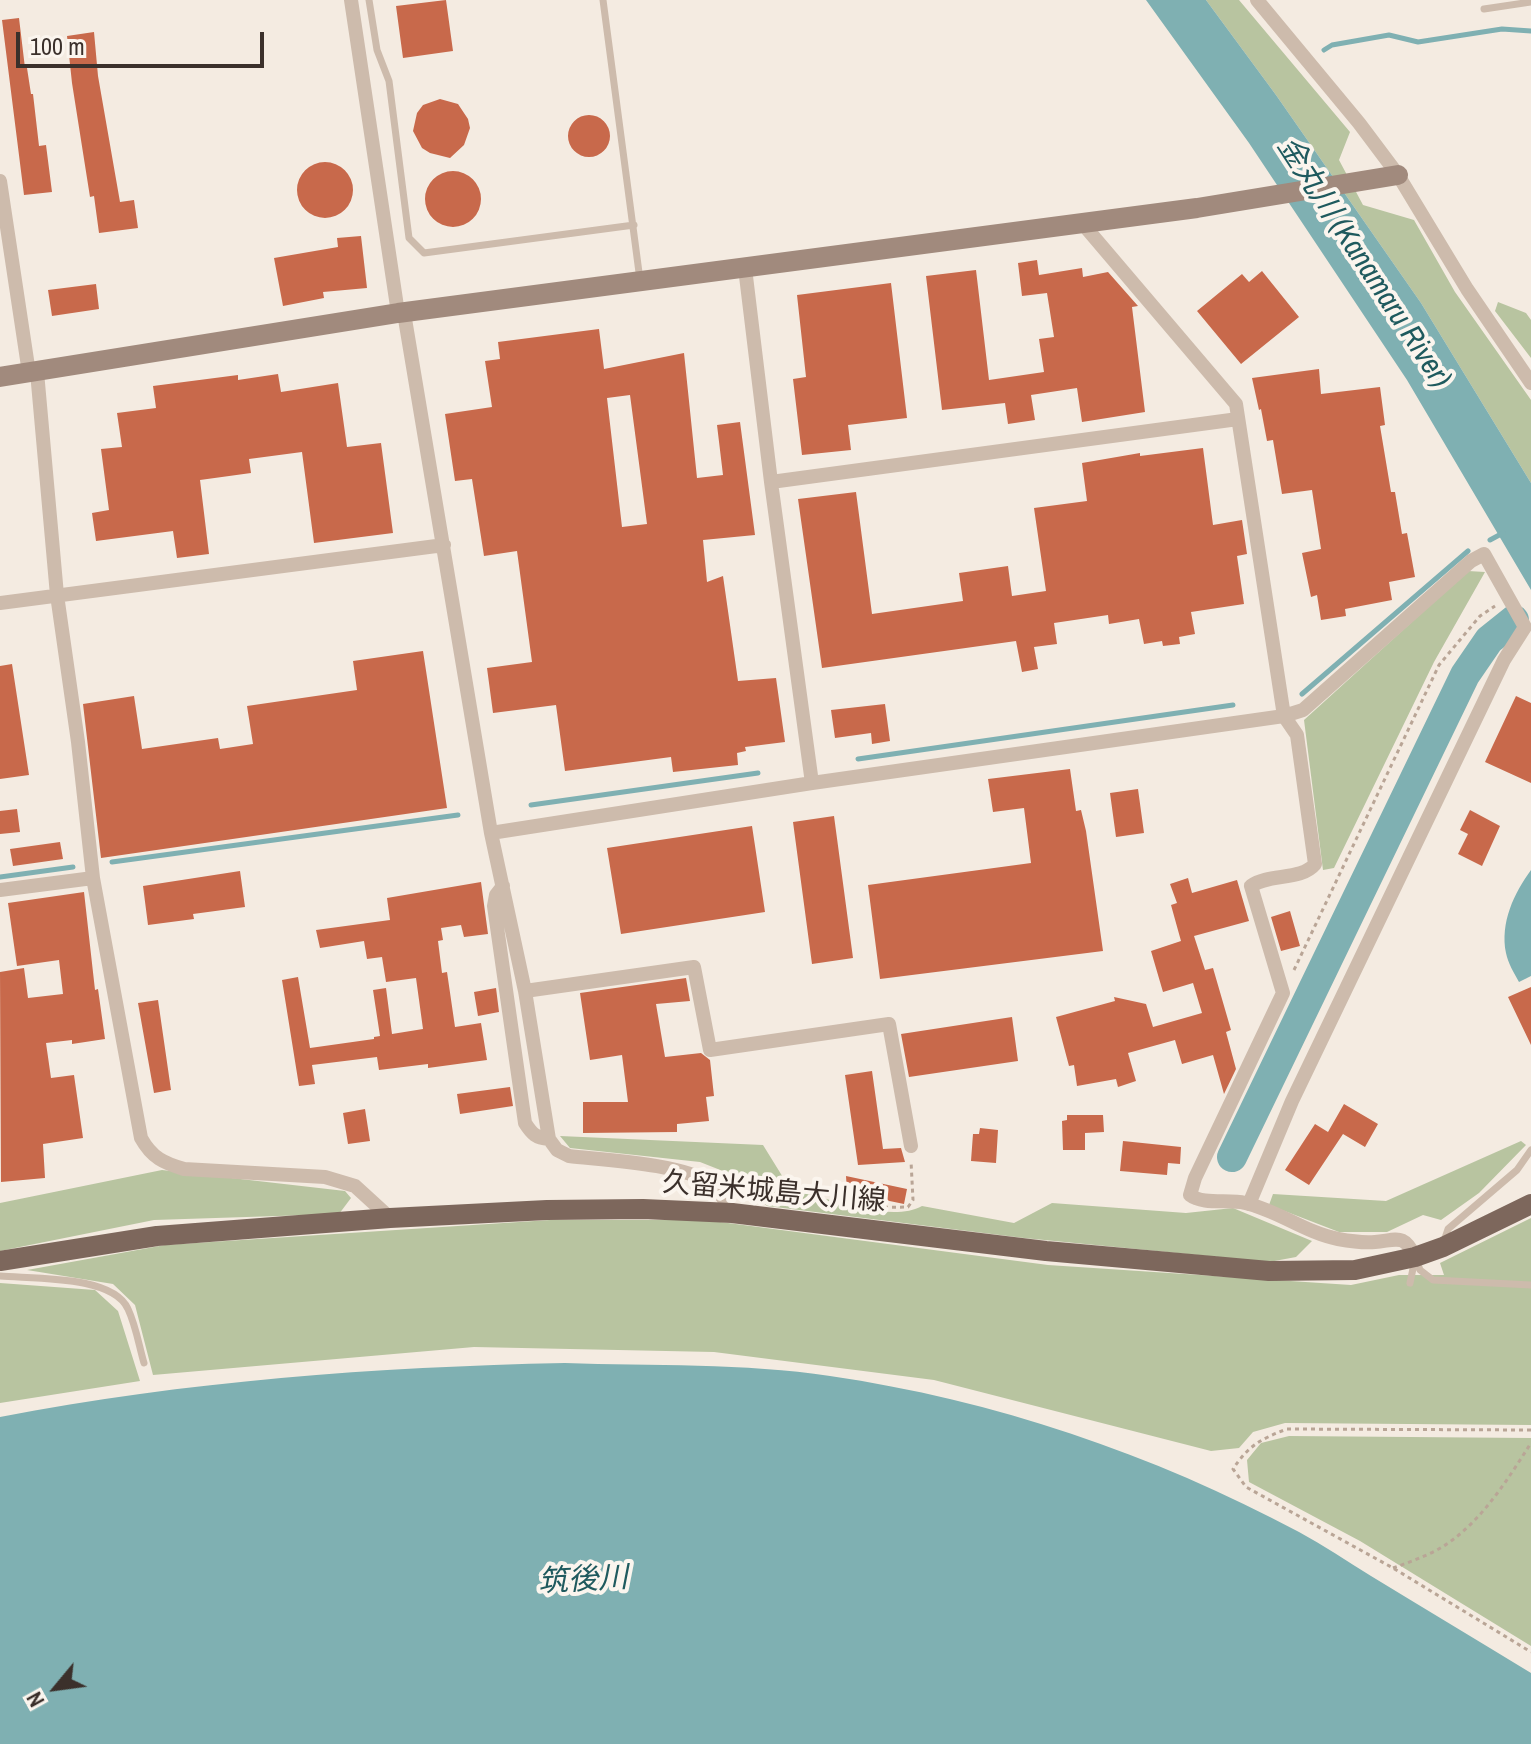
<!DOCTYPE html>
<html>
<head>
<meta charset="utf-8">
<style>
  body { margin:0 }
  #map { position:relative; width:1531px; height:1744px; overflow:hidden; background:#f4ebe1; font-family:"Archivo Narrow",sans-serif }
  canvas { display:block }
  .north { position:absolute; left:16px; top:1648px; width:80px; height:80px; -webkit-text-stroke:6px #fbf5ee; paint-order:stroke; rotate:241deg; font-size:22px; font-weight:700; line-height:32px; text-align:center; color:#3b302b }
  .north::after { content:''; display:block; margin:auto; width:28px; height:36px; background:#3b302b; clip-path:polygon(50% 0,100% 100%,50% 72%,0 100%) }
  .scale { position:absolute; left:16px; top:32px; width:248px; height:36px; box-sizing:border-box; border:4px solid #3b302b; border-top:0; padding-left:10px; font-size:24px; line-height:28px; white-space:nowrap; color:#3b302b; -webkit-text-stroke:6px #fbf5ee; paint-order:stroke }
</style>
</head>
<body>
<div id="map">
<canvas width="1531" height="1744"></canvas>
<div class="north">N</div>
<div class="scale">100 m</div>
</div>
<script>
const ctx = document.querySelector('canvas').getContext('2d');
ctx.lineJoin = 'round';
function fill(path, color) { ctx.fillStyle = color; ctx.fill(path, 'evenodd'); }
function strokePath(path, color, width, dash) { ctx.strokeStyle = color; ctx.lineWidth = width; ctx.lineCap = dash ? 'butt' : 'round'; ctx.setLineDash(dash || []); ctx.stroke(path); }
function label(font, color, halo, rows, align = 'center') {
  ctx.font = font + ' "Archivo Narrow","Noto Sans JP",sans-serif'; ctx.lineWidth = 8; ctx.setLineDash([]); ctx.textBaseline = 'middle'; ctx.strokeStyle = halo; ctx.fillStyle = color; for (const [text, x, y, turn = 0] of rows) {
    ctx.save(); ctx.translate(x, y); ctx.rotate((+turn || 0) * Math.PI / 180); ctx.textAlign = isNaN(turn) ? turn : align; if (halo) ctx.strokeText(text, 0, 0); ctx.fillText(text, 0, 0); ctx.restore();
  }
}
fill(new Path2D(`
  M1206,0h33l111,132 -11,28 24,45 51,15 41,72 76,108v83l-110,-180 -145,-208z
  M1498,302l28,11 5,7v38l-36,-47z
  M1468,571l17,1 -51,90 -100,206 -11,2 -19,-150z
  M560,1136l203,9 26,42c33,10 101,37 133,19l92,17 38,-20 134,10 47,-5 79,33 -16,16 -27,5 -245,-24 -257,-32 -34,-31 -33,-13 -130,-14z
  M1521,1141l5,4 -47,48 -38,27 -18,-5 -36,17h-48l-70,-27 4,-11 113,7z
  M162,1170l183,21 6,7 -12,16 -185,6 -154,31v-48z
  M1531,1218v207l-246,-2 -32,9 -14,16 -28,3 -277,-71 -220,-28 -240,-5 -321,28 -18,-70 -22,-21 -86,-14 138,-25 385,-25h155l343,45 303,20 48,-10h45l-4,-12z
  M0,1283l95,7 23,21 22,70 -140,22z
  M1289,1436l242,2v208l-171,-105 -111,-59 -2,-22 14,-17z`), '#b8c4a0');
fill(new Path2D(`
  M1146,0h60l70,95 145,208 110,180v107l-124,-210 -158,-237z
  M1531,870v106l-12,6c-5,-9 -11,-19 -13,-29 -6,-30 8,-60 25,-83z
  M565,1363c86,3 180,0 265,13 164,24 323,78 469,156 24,13 48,29 72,44 53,32 107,65 160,97v71h-1531v-327c186,-36 375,-50 565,-54z`), '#7fb0b2');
strokePath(new Path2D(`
  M1324,50l8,-5 57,-10 29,7 84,-13 29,2
  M1490,540l13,-7
  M1302,694l166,-143
  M858,759l375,-54
  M531,805l227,-32
  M112,862l346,-47
  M0,877l73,-10`), '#7fb0b2', 5);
strokePath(new Path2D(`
  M1232,1157l233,-482 24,-35 25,-20`), '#7fb0b2', 30);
fill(new Path2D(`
  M446,0l7,51 -50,7 -7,-52z
  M19,18l6,50h2l4,26h2l6,52 7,-1 6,47 -28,3 -22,-175z
  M94,32l4,44 22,126 14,-2 4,28 -39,5 -5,-37 -4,1 -18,-114 -5,-47z
  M440,99l18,5 10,15 2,9 -6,17 -14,13 -20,-5 -8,-5 -9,-17 4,-18 6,-8z
  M568 136a21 21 0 1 1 42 0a21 21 0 1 1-42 0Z
  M297 190a28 28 0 1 1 56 0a28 28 0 1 1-56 0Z
  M425 199a28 28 0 1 1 56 0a28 28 0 1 1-56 0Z
  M361,236l6,52 -44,4 1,6 -41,8 -9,-48 64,-11 -1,-9z
  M1037,260l2,15 43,-7 1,9 25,-5 30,34 -6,1 13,105 -63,10 -5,-34 -46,7 4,25 -27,4 -3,-21 -63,7 -16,-134 50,-6 13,110 55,-8 -5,-33 15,-2 -7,-44 -25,3 -4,-33z
  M1262,271l37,46 -58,47 -44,-53 45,-37 7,8z
  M891,283l16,135 -59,7 3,25 -49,5 -9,-76 13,-2 -9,-82z
  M96,284l3,25 -47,7 -4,-26z
  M599,329l5,40 80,-16 13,125 26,-3 -6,-50 23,-3 15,113 -52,5 4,42 16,-6 15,105 38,-3 9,64 -40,5 1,4 -9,2 1,12 -65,7 -2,-15 -106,14 -9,-66 -63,8 -6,-45 45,-6 -15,-111 -33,5 -12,-77 -17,2 -10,-67 47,-7 -7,-46 15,-2 -2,-17zM630,395l17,129 -25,3 -15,-129z
  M1319,369l2,25 59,-7 5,38 -5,1 11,66h4l7,42 5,-1 8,44 -26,5 3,18 -47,9 1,7 -25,4 -4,-25 -6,2 -9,-44 19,-4 -9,-59 -30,4 -9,-54 -6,1 -6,-32 -2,1 -7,-32z
  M278,374l3,18 57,-9 9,64 34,-4 12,90 -79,10 -12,-91 -53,7 2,14 -51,7 9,74 -32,4 -4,-27 -77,10 -4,-28 17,-3 -8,-61 21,-2 -5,-34 39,-5 -3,-22 85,-11v5z
  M1203,448l10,77 29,-5 5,34 -10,2 7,48 -53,8 4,22 -16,3 1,7 -17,2 -1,-5 -18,3 -5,-25 -30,5 -1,-9 -54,8 3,21 -23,3 4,22 -16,3 -6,-31 -194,27 -24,-169 58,-7 16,122 91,-13 -4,-28 49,-7 4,30 34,-5 -12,-83 53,-7 -5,-38 58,-10v3z
  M423,651l24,157 -346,50 -18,-154 51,-8 8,53 76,-11 2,11 33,-5 -6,-38 110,-16 -4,-29z
  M12,664l17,111 -29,4v-113z
  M1516,696l15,7v80l-46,-21z
  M885,704l5,37 -18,3 -1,-11 -36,5 -4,-28z
  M1070,769l6,42 5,-1 5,21 17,120 -223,28 -12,-94 163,-22 -7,-55 -31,4 -5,-33z
  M1138,789l6,44 -28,4 -6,-44z
  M17,809l3,23 -20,2v-23z
  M1470,810l30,16 -18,40 -24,-12 10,-20 -8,-4z
  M834,816l19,142 -41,6 -19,-142z
  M752,826l13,86 -144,22 -14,-86z
  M60,842l3,17 -50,7 -3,-17z
  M240,871l5,36 -52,7 1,5 -46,6 -5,-39z
  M1188,878l4,15 45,-13 12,41 -55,15 11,34 8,-2 18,62 -5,2 10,37 -12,25 -11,-39 -31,9 -7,-24 -47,13 8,28 -18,6 -2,-8 -39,7 -3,-21 -5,1 -13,-49 59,-16 -1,-4 32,7 7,23 49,-14 -9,-30 -30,9 -12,-41 30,-10 -10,-36 6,-2 -7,-19z
  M481,882l7,52 -24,3 -3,-12 -20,3 2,12 -5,1 4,32 5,-1 8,55 26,-4 6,37 -59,8v-4l-49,6 -2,-13 -65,8 3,19 -16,2 -17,-106 16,-3 12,71 64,-9v-2l6,-1 -7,-46 13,-2 6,46 31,-5 -7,-51 -30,4 -4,-25 -15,2 -3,-18 -44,7 -4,-18 74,-10 -3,-22z
  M84,892l11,98 3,-1 7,50 -33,5v-4l-26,3 5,35 23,-3 9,63 -40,6 2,34 -44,4 -1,-210 24,-4 4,30 35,-4 -4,-34 -42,6 -9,-63z
  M1290,911l10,35 -19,5 -10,-34z
  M686,978l4,23 -34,3 9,53 36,-4 9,7 4,36 -8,1 3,24 -32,3v8l-94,1v-31h45l-6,-47 -32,5 -10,-67z
  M1531,987v58l-23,-48z
  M496,988l3,24 -21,4 -4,-24z
  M158,1000l13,90 -17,3 -16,-90z
  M1012,1017l6,44 -109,16 -8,-43z
  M872,1071l11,78 18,-1 4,14 -47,3 -13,-90z
  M510,1087l3,19 -53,8 -3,-20z
  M1344,1104l34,20 -13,23 -22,-13 -34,51 -24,-15 30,-46 13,8z
  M365,1109l5,32 -22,3 -5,-31z
  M1067,1115h36l1,17 -19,1v17h-22l-1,-29 5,-1z
  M980,1128l18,2 -2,33 -25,-2 2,-27h6z
  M1123,1141l58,6 -1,17 -12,-1 -1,12 -47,-4z
  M846,1176l61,13 -3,15 -24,-5 1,-8 -34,1z`), '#c8694b');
strokePath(new Path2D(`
  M1294,970l145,-305 41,-49 15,-10
  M852,1208l56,-1 5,-7 -2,-39
  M1531,1430l-244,-1c-26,10 -38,16 -54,40l13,18 147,81 138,84
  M1393,1568c14,-5 28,-10 42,-17 42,-22 71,-69 96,-108`), '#b9a596', 3, [4, 4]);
strokePath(new Path2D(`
  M369,0l8,50 12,31 20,157 15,15 210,-28
  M603,0l37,280
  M1484,9l47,-7
  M1444,1241l4,-12 69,-59 14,-20
  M1416,1259l4,11 13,10 98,5
  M0,1276c33,3 113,-1 128,33 8,17 11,37 16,54
  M1410,1283l5,-24`), '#cdbbac', 7);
strokePath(new Path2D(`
  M351,0l47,313
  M1257,0l102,123 39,52 69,114 64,94
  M0,181l29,192
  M745,268l26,214 41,301
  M404,313l87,520 34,158 24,148 8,11 12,6c34,4 115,8 140,27 11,8 16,18 23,30
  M37,372l20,223 21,147 15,136 48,260c11,20 23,25 43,31l141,8 30,9 35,32
  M771,482l467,-63
  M0,603l444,-58
  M491,833l321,-50 472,-67 -48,-312 -154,-181
  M503,886l-7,9 -2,11 31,217c7,11 11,15 24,16
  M0,890l93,-12
  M525,991l169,-24 16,83 179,-26 22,122
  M1249,1204l43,-103 212,-441 21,-33 -41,-73 -13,7 -168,149 -19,6 13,19 18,129c-14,17 -46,9 -64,22l32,107 -88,185 -5,17c13,10 39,4 55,8 32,7 61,30 93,36 11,2 26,4 37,3 22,-2 29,-9 40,15`), '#cdbbac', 14);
strokePath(new Path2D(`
  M0,377l398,-64 799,-105 201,-33`), '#a18a7d', 20);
strokePath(new Path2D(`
  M0,1261l157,-25 233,-18 157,-8 96,-1 89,4 314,38 223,20 86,-1 60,-13 28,-10 88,-43`), '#7d675c', 20);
label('28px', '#3b302b', '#fbf5ee', [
  ["久留米城島大川線",774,1193,5]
]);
label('italic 30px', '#1f5a5e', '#fbf5ee', [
  ["金丸川 (Kanamaru River)",1363,263,57],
  ["筑後川",583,1581,-3]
]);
</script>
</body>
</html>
